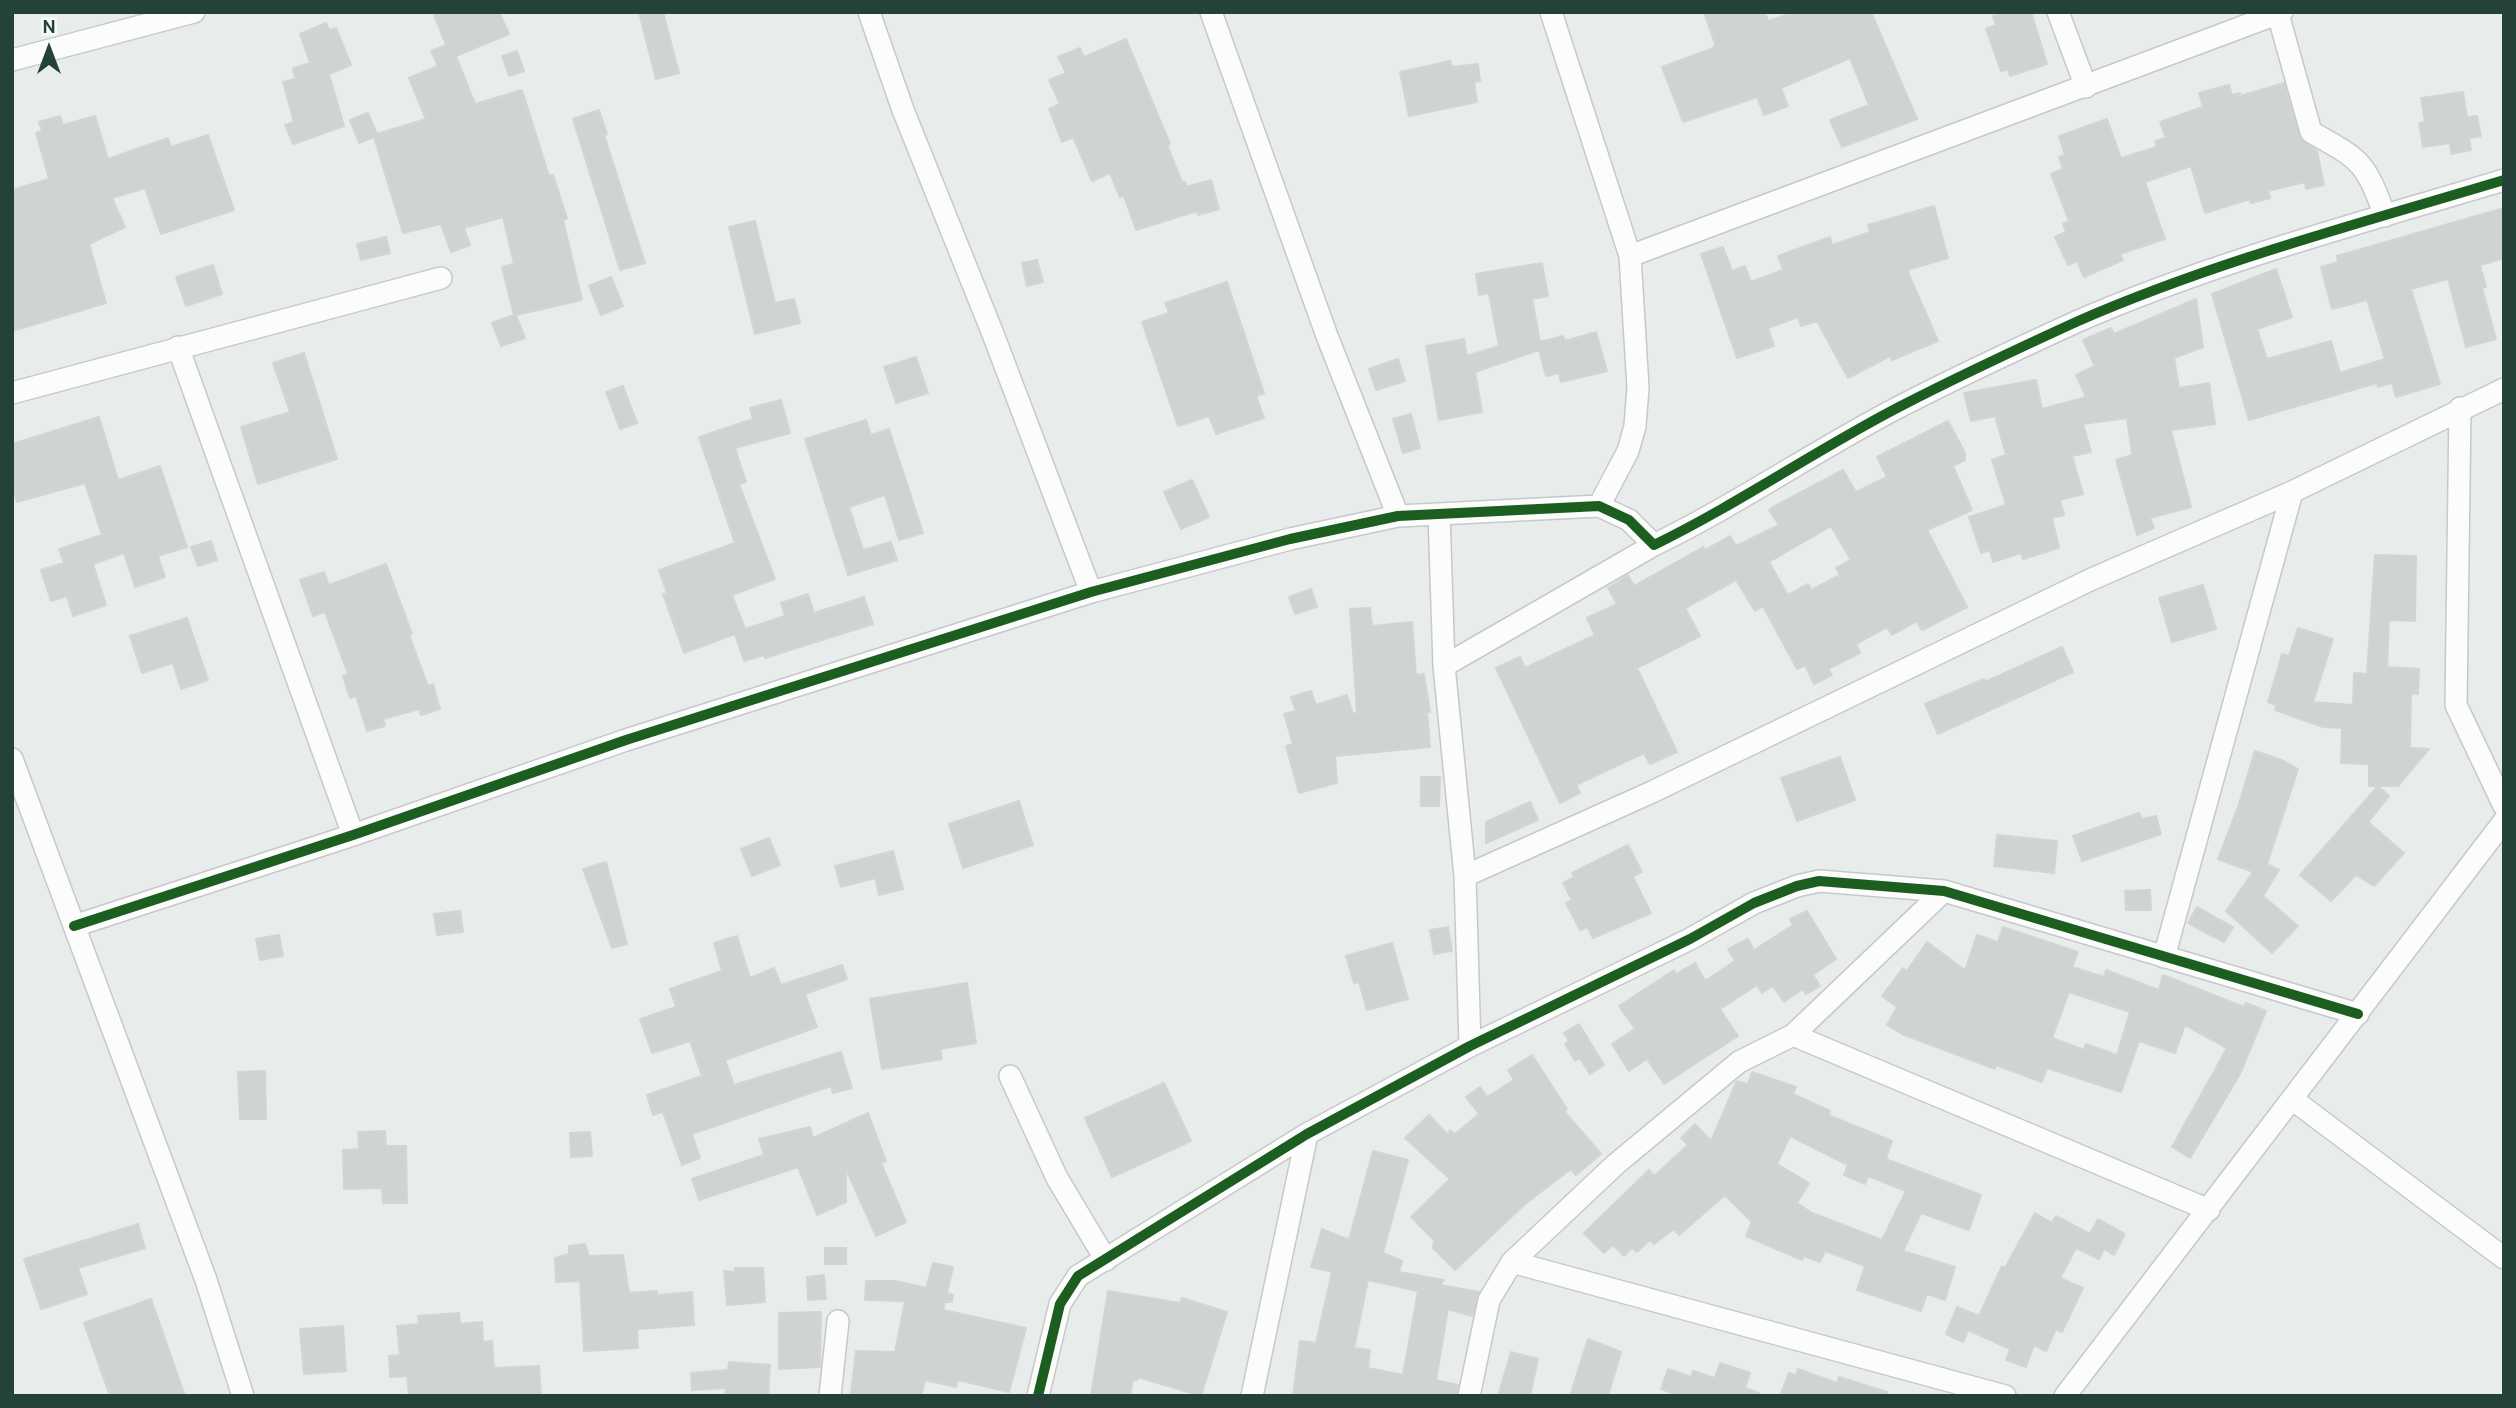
<!DOCTYPE html>
<html>
<head>
<meta charset="utf-8">
<style>
  body { margin:0 }
  #map { position:relative; width:2516px; height:1408px; overflow:hidden; background:#e8edeb; font-family:Overpass,sans-serif }
  canvas { display:block }
  .frame { position:absolute; inset:0; border:14px solid #24423a; pointer-events:none }
  .north { position:absolute; left:14px; top:14px; width:70px; height:70px; -webkit-text-stroke:5px #f7fbf9; paint-order:stroke; rotate:0deg; font-size:19px; font-weight:700; line-height:28px; text-align:center; color:#24423a }
  .north::after { content:''; display:block; margin:auto; width:24px; height:32px; background:#24423a; clip-path:polygon(50% 0,100% 100%,50% 72%,0 100%) }
</style>
</head>
<body>
<div id="map">
<canvas width="2516" height="1408"></canvas>
<div class="frame"></div>
<div class="north">N</div>
</div>
<script>
const ctx = document.querySelector('canvas').getContext('2d');
ctx.lineJoin = 'round';
function fill(path, color) { ctx.fillStyle = color; ctx.fill(path, 'evenodd'); }
function strokePath(path, color, width, dash) { ctx.strokeStyle = color; ctx.lineWidth = width; ctx.lineCap = dash ? 'butt' : 'round'; ctx.setLineDash(dash || []); ctx.stroke(path); }
const building = new Path2D(`
  M433,12h66l10,22 -53,22 19,48 47,-14 27,86 4,-1 14,43 -4,2 19,80 -66,15 9,23 -24,8 -9,-23 22,-8 -12,-48 12,-3 -11,-47 -39,11 6,17 -19,7 -10,-28 -38,9 -29,-96 -15,6 -9,-23 18,-7 9,21 49,-15 -17,-41 29,-12 -7,-15 15,-6z
  M639,12h24l16,61 -23,6z
  M1704,12h61l3,9 28,-9h75l46,107 -75,28 -12,-27 39,-15 -19,-47 -69,30 7,18 -24,9 -7,-18 -74,25 -21,-55 51,-19 2,-4z
  M2003,12h28l16,52 -37,12 -2,-7 -7,2 -15,-42 10,-4 -3,-9z
  M326,23l3,7 7,-2 15,37 -22,9 15,52 -51,18 -8,-19 9,-3 -11,-40 12,-3 -2,-11 17,-5 -10,-29z
  M1126,39l44,105 -3,1 15,37h3l1,5 25,-7 8,29 -21,6 -1,-4 -61,19 -12,-34 -4,1 -10,-24 -18,8 -19,-44 -11,5 -13,-33 11,-5 -11,-24 17,-7 -8,-16 22,-9 4,9z
  M517,51l7,20 -15,5 -7,-20z
  M1450,61l2,6 26,-3 2,17 -6,1 3,20 -68,14 -9,-44z
  M2284,83l15,53 18,15 7,34 -18,4 -1,-7 -37,9 2,7 -19,5 -1,-4 -45,14 -14,-47 -46,16 20,57 -45,15 3,6 -39,17 -7,-16 -9,4 -13,-28 11,-5 -3,-8 6,-3 -18,-47 12,-5 -4,-12 6,-2 -6,-19 48,-17 14,39 36,-11 -2,-6 11,-3 -6,-16 43,-15 -4,-14 30,-8 3,10 8,-2v3z
  M2463,92l4,25 10,-1 4,20 -12,2 2,12 -20,4 -1,-11 -27,4 -4,-24 6,-1 -4,-24z
  M599,110l8,24 -3,1 41,128 -25,7 -47,-151z
  M60,116l3,9 32,-9 13,43 60,-21 3,9 37,-12 26,75 -73,24 -16,-46 -33,10 13,29 -36,17 17,59 -94,28v-141l37,-11 -13,-46 6,-2 -3,-9z
  M1934,206l14,52 -41,12 31,71 -46,19 -2,-4 -42,22 -31,-57 -16,5 -3,-9 -30,11 6,18 -37,12 -36,-104 22,-7 9,24 13,-5 6,16 32,-12 -5,-14 52,-19 2,8 38,-13 -2,-7z
  M2504,208v50l-24,7 6,22 -4,1 14,51 -30,8 -18,-68 -37,10 29,95 -44,13 -4,-14 -14,4 -1,-4 -128,37 -37,-126 64,-25 16,48 -35,12 10,30 64,-18 9,32 45,-14 -18,-59 -35,9 -11,-42 17,-5 -1,-6z
  M755,221l20,82 19,-4 6,24 -45,11 -26,-107z
  M386,237l4,16 -29,7 -4,-16z
  M1037,260l6,22 -16,4 -5,-23z
  M1542,263l6,33 -16,3 8,43 23,-6 2,5 31,-9 11,39 -46,11 -2,-9 -13,3 -7,-26 -64,22 7,40 -43,8 -13,-74 38,-7 3,17 32,-10 -10,-53 -10,2 -3,-21z
  M213,265l9,29 -36,12 -10,-29z
  M611,277l12,29 -22,9 -12,-29z
  M1227,282l37,111 -8,3 8,22 -48,16 -7,-18 -31,10 -36,-104 27,-9 -4,-10z
  M2196,299l7,48 -29,11 5,30 30,-5 6,41 -44,6 20,77 -41,11 4,10 -17,7 -21,-75 16,-5 -5,-37 -44,6 8,28 -19,4 11,38 -23,6 4,15 -12,3 7,30 -36,11 -2,-6 -28,9 -3,-12 -9,3 -12,-36 37,-12 -14,-45 14,-5 -11,-39 -24,5 -7,-28 72,-13 6,29 44,-12 -10,-22 19,-9 -12,-26 28,-12 3,6z
  M304,353l33,106 -79,25 -17,-57 49,-15 -17,-49z
  M916,357l12,36 -32,10 -12,-36z
  M1398,359l7,22 -29,9 -7,-21z
  M623,386l14,37 -17,6 -14,-37z
  M781,400l9,33 -55,15 11,34 -7,2 36,95 -43,16 13,34 40,-13 -4,-13 27,-9 6,19 50,-16 9,27 -108,34 -1,-3 -20,6 -9,-27 -51,19 -21,-59 4,-1 -8,-23 76,-27 -36,-106 54,-18 -3,-11z
  M1411,414l9,34 -17,5 -10,-34z
  M99,417l19,63 42,-14 27,81 -29,9 7,21 -30,10 -11,-34 -31,11 13,41 -33,11 -6,-20 -16,5 -10,-31 23,-7 -5,-14 43,-14 -17,-52 -68,19 -5,-17v-41z
  M866,420l5,15 18,-6 34,104 -24,7 -14,-45 -36,12 14,43 28,-8 6,18 -49,15 -43,-136z
  M1948,421l17,32v7l-12,6 19,44 -45,20 40,77 -45,23 -5,-9 -25,14 -5,-8 -31,17 4,9 -32,16 4,6 -18,9 -9,-19 -8,4 -34,-63 -8,5 -19,-31 -51,28 15,28 -63,32 40,84 -27,12 -6,-11 -68,32 4,8 -20,10 -64,-135 24,-11 5,11 70,-33 -8,-17 30,-14 -9,-16 20,-13 6,11 69,-39 2,3 25,-14 6,10 43,-21 -10,-15 4,-3 70,-37 13,22 31,-15 -10,-20zM1831,526l20,34 -15,8 4,7 -29,15 -3,-6 -20,11 -19,-33z
  M1192,480l17,37 -28,12 -17,-37z
  M211,541l6,19 -19,6 -7,-19z
  M2375,555l41,1 -1,65 -26,-1 -2,47 32,2 -1,25 -7,-1 -1,55 19,1 -31,37h-29v-22l-28,-1 1,-35 -19,-1 -48,-17 2,-5 -9,-3 14,-48 7,2 9,-28 35,11 -20,63 40,3 1,-32 13,1z
  M386,564l26,70 -3,1 19,51 5,-2 7,25 -19,6 -2,-6 -36,10 2,7 -18,5 -11,-35 -6,2 -7,-22 5,-2 -23,-62 -12,4 -13,-36 24,-8 5,13z
  M2203,585l13,44 -44,13 -13,-44z
  M1311,589l6,18 -22,7 -6,-17z
  M1370,608l2,18 40,-4 4,53 8,-1 6,38h-3l3,35 -95,9 2,27 -38,10 -13,-47 7,-2 -9,-30 12,-3 -5,-14 20,-6 5,14 31,-10 6,19 4,-1 -7,-104z
  M187,618l21,62 -27,9 -8,-26 -31,10 -12,-37z
  M2062,647l11,25 -135,62 -13,-30 59,-25 1,3z
  M2255,751l27,9 16,9 -31,95 12,6 -16,26 35,30 -26,27 -46,-42 27,-39 -35,-13 20,-52z
  M1840,757l15,43 -58,21 -16,-43z
  M1421,777h19l-1,29h-18z
  M2378,786l11,10 -21,26 36,31 -30,33 -18,-11 -25,26 -31,-26z
  M1019,801l14,44 -70,23 -14,-44z
  M1530,802l8,18 -52,23v-21z
  M2139,813l3,6 14,-3 5,18 -79,27 -9,-25z
  M1997,835l60,6 -3,32 -60,-7z
  M769,838l11,27 -28,11 -11,-27z
  M1628,845l14,27 -9,5 18,36 -58,25 -6,-11 -7,3 -14,-27 6,-3 -9,-17 11,-6 -2,-4z
  M893,851l10,38 -24,6 -4,-17 -34,9 -6,-21z
  M606,862l21,82 -15,4 -29,-79z
  M2150,890l1,20h-25l-1,-19z
  M2197,907l36,20 -9,15 -36,-19z
  M460,911l3,21 -26,3 -3,-21z
  M1807,911l29,48 -23,16 7,11 -14,8 -3,-5 -19,13 -11,-16 -11,7 -5,-8 -37,24 18,27 -74,48 -17,-25 -18,12 -17,-27 23,-15 -16,-23 55,-36 2,4 19,-11 10,18 30,-20 -7,-12 20,-10 6,11 39,-25 -3,-6z
  M1448,927l4,24 -18,3 -4,-24z
  M2003,927l75,25 -6,15 32,10 2,-7 53,20 4,-15 81,32 2,-4 20,8 -26,63 -50,84 -18,-11 55,-99 -42,-23 -10,28 -36,-12 -18,51 -74,-24 -5,14 -46,-17 -1,4 -93,-35 -15,-9 10,-18 -15,-11 21,-28 4,3 20,-29 38,28 12,-35 21,7zM2069,992l61,20 -13,43 -31,-11 -2,6 -32,-12z
  M279,935l4,21 -23,4 -4,-21z
  M737,936l13,42 24,-10 7,17 61,-20 5,14 -42,15 12,33 -92,33 9,25 107,-33 11,36 -19,5 -2,-7 -139,48 8,24 -18,7 -19,-53 -10,3 -6,-20 55,-19 -12,-35 -38,12 -12,-34 36,-12 -6,-18 52,-18 -8,-28z
  M1392,943l16,56 -41,11 -8,-28 -5,1 -8,-27z
  M967,983l9,60 -36,6 2,10 -60,10 -12,-70z
  M1579,1024l25,41 -14,9 -10,-16 -5,3 -10,-17 4,-3 -5,-8z
  M1532,1055l35,54 -3,2 37,43 -25,21 -5,-6 -46,35 -70,66 -22,-22 1,-8 -23,-23 39,-38 -45,-41 24,-23 18,19 3,-4 5,4 24,-20 -13,-17 14,-10 7,10 27,-17 -6,-10z
  M265,1071l1,48h-26l-2,-47z
  M1752,1072l44,15 -3,7 37,17 -2,4 64,26 -6,18 95,36 -12,35 -48,-17 -18,38 52,16 -10,33 -18,-6 -6,17 -64,-21 8,-24 -40,-15 -5,11 -17,-6 -1,4 -56,-24 6,-14 -27,-27 -46,40 -5,-6 -20,15 -4,-4 -13,12 -5,-4 -8,8 -11,-11 -9,8 -20,-20 65,-63 5,6 34,-31 -7,-7 14,-14 16,17 26,-60 11,3zM1790,1136l58,29 -4,10 21,9 3,-8 38,15 -24,49 -70,-27 -15,-10 12,-20 -32,-19z
  M1164,1083l27,58 -79,36 -27,-59z
  M868,1113l18,48 -5,2 25,59 -30,14 -30,-67v33l-29,13 -19,-48 -99,33 -7,-21 72,-24 -5,-16 51,-12 3,11z
  M385,1131l1,15h20l1,57h-24l-1,-15 -38,1 -1,-39 16,-1 -1,-17z
  M590,1132l2,24 -21,1 -1,-24z
  M1373,1151l35,9 -25,93 19,8 -3,11 45,8 -4,5 39,7 -7,24 -24,-7 -12,71 22,5 -2,11h-163l7,-55 16,2 16,-71 -21,-5 11,-38 27,11zM1368,1280l50,11 -15,84 -35,-7 2,-18 -16,-2z
  M2035,1213l17,10 4,-7 34,18 8,-15 27,15 -11,21 -10,-6 -5,10 -23,-11 -16,30 23,10 -21,44 -6,-3 -10,22 -12,-6 -8,22 -20,-7 4,-11 -42,-19 -5,12 -17,-8 11,-27 22,9 23,-50 3,2z
  M138,1224l7,24 -67,20 9,26 -46,15 -17,-50z
  M585,1244l4,12 34,-1 6,38 28,-2v4l35,-3 2,33 -57,4 1,19 -54,3 -4,-70 -24,1 -1,-24 14,-4v-8z
  M825,1248h21v16h-21z
  M933,1263l20,4 -6,26 6,2 -1,7h-7l-2,8 83,18 -17,64 -51,-12 -2,7 -31,-7 -4,16 -70,-2 5,-43 39,1 10,-51 -40,-1 1,-19h30l30,7z
  M735,1268h28l2,34 -38,3 -3,-34 11,1z
  M824,1275l2,24 -18,1 -1,-23z
  M1108,1291l72,12 2,-5 45,14 -26,84 -63,-19 -1,3h-4l-3,16h-39z
  M151,1299l34,97h-75l-26,-73z
  M821,1312l-1,55 -41,2v-56z
  M459,1313l1,11 22,-2 1,20 9,-1 2,27 45,-2 2,30h-132l-2,-20 -17,1 -1,-21 11,-1 -3,-29 22,-2 -1,-8z
  M343,1326l3,45 -42,3 -4,-45z
  M1588,1339l33,13 -13,44h-38z
  M1511,1352l27,7 -8,37h-32z
  M729,1362l41,3 -2,31h-43l1,-8 -34,2 -1,-17 37,-3z
  M1720,1363l30,10 -5,15 14,5 -1,3h-77l-20,-7 7,-20 23,8 2,-6 22,7z
  M1798,1369l39,14 2,-6 48,15 -1,4h-106l9,-23 7,2z`);
fill(building, '#cfd4d2');
strokePath(building, '#d1d6d4', 2);
const street = new Path2D(`
  M869,12l34,98 90,224 98,258
  M1211,12l116,324 71,180
  M1551,12l79,244 8,132 -3,38 -7,25 -29,55
  M2058,12l28,75
  M2278,14l33,118c50,28 54,29 74,84
  M12,60l182,-48
  M1630,256l652,-244
  M178,347l175,488
  M12,393l429,-115
  M2460,408l-4,297 48,101
  M1439,514l5,152 21,210 5,170
  M1444,666l210,-121
  M12,759l194,521 37,116
  M1465,876l187,-84 440,-213 200,-87 212,-103
  M74,926l279,-91 273,-95 465,-148 199,-53 108,-23 201,-10 30,14 25,25c84,-41 162,-95 245,-138 58,-30 118,-58 177,-85 137,-60 285,-99 428,-142
  M2164,957l128,-465
  M1793,1035l416,175
  M1010,1076l47,102 49,82
  M2292,1099l212,159
  M1512,1262l493,134
  M830,1396l8,-75
  M1038,1396l22,-92 18,-28 229,-142 163,-88 220,-107 64,-36 43,-17 22,-5 125,10 414,123
  M1252,1396l55,-262
  M1469,1396l20,-96 23,-38 104,-98 123,-102 54,-27 151,-144
  M2065,1396l439,-575`);
strokePath(street, '#c5cac8', 24);
strokePath(street, '#fcfcfc', 21);
strokePath(new Path2D(`
  M74,926l279,-91 273,-95 465,-148 199,-53 108,-23 201,-10 30,14 25,25c84,-41 162,-95 245,-138 58,-30 118,-58 177,-85 137,-60 285,-99 428,-142
  M1038,1396l22,-92 18,-28 229,-142 163,-88 220,-107 64,-36 43,-17 22,-5 125,10 414,123`), '#1b5e20', 10);
</script>
</body>
</html>
